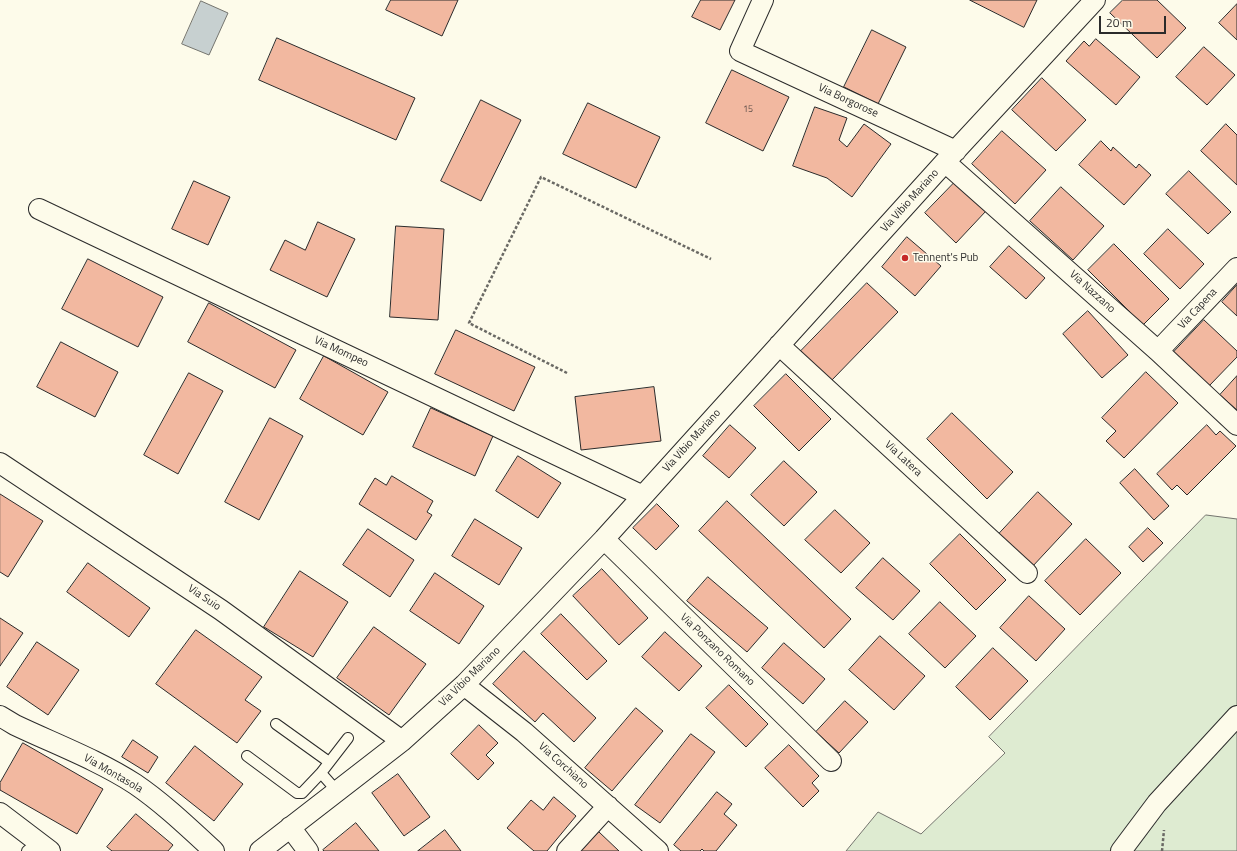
<!DOCTYPE html>
<html>
<head>
<meta charset="utf-8">
<style>
  body { margin:0 }
  #map { position:relative; width:1237px; height:851px; overflow:hidden; background:#fdfbea; font-family:"Titillium Web",sans-serif }
  canvas { display:block }
  .scale { position:absolute; left:1099px; top:16px; width:67px; height:18px; box-sizing:border-box; border:2px solid #2b2b2b; border-top:0; padding-left:5px; font-size:12px; line-height:14px; white-space:nowrap; color:#2b2b2b; -webkit-text-stroke:3px #fdfbea; paint-order:stroke }
</style>
</head>
<body>
<div id="map">
<canvas width="1237" height="851"></canvas>
<div class="scale">20 m</div>
</div>
<script>
const ctx = document.querySelector('canvas').getContext('2d');
ctx.lineJoin = 'round';
function fill(path, color) { ctx.fillStyle = color; ctx.fill(path, 'evenodd'); }
function strokePath(path, color, width, dash) { ctx.strokeStyle = color; ctx.lineWidth = width; ctx.lineCap = dash ? 'butt' : 'round'; ctx.setLineDash(dash || []); ctx.stroke(path); }
function label(font, color, halo, rows, align = 'center') {
  ctx.font = font + ' "Titillium Web",sans-serif'; ctx.lineWidth = 3; ctx.setLineDash([]); ctx.textBaseline = 'middle'; ctx.strokeStyle = halo; ctx.fillStyle = color; for (const [text, x, y, turn = 0] of rows) {
    ctx.save(); ctx.translate(x, y); ctx.rotate((+turn || 0) * Math.PI / 180); ctx.textAlign = isNaN(turn) ? turn : align; if (halo) ctx.strokeText(text, 0, 0); ctx.fillText(text, 0, 0); ctx.restore();
  }
}
const green = new Path2D(`
  M1206,515l31,4v332h-391l32,-39 43,22 84,-81 -16,-16z`);
fill(green, '#deebd1');
strokePath(green, '#74746e', 1);
const water = new Path2D(`
  M201,1l27,12 -19,42 -27,-11z`);
fill(water, '#c7d0d0');
strokePath(water, '#74746e', 1);
const building = new Path2D(`
  M391,0h67l-16,36 -56,-26z
  M701,0h34l-15,30 -28,-13z
  M970,0h67l-13,27z
  M1123,0h34l29,28 -29,30 -47,-45z
  M1237,4v36l-18,-17z
  M872,30l34,17 -28,57 -34,-17z
  M277,38l138,60 -19,42 -137,-60z
  M1096,39l44,38 -24,28 -50,-44 18,-20 5,5z
  M1204,47l31,28 -28,30 -31,-28z
  M732,70l57,27 -26,54 -57,-28z
  M1042,78l44,42 -30,31 -44,-41z
  M481,100l40,20 -40,81 -40,-20z
  M588,103l72,34 -24,51 -73,-34z
  M815,107l32,11 -8,22 8,7 17,-23 27,20 -39,53 -25,-19 -34,-12z
  M1226,124l11,11v50l-36,-34z
  M1002,131l44,39 -31,34 -43,-40z
  M1101,141l10,10 2,-4 23,21 3,-4 12,11 -27,30 -45,-40z
  M1189,171l42,41 -23,22 -42,-40z
  M194,181l36,16 -22,48 -36,-16z
  M956,181l30,30 -30,32 -31,-30z
  M1061,187l43,39 -31,34 -43,-39z
  M318,222l37,17 -28,58 -57,-27 15,-30 20,10z
  M396,226l48,3 -6,91 -48,-3z
  M1168,229l36,35 -24,25 -36,-35z
  M907,237l34,29 -26,30 -33,-29z
  M1114,244l55,55 -26,26 -55,-55z
  M1009,246l36,32 -19,21 -36,-32z
  M88,259l75,38 -25,50 -76,-38z
  M867,283l31,29 -67,69 -30,-30z
  M1237,285v31l-15,-14z
  M209,303l87,47 -21,38 -87,-46z
  M1088,311l40,44 -26,23 -39,-44z
  M1204,320l33,31v6l-28,29 -36,-33z
  M456,330l79,37 -21,44 -79,-37z
  M61,342l57,30 -23,45 -58,-30z
  M324,356l64,36 -25,43 -63,-36z
  M1146,372l32,31 -54,55 -18,-17 10,-10 -14,-13z
  M189,373l34,18 -45,83 -34,-19z
  M786,374l45,45 -32,32 -45,-45z
  M1237,376v34l-17,-15z
  M654,387l7,54 -80,9 -6,-53z
  M431,408l62,28 -18,40 -62,-29z
  M952,413l61,59 -26,27 -60,-60z
  M270,418l33,18 -44,84 -34,-18z
  M730,425l26,23 -27,30 -26,-22z
  M1207,425l9,10 4,-4 16,15 -49,49 -10,-10 -5,5 -15,-16z
  M518,456l43,27 -23,35 -42,-27z
  M784,461l33,31 -33,34 -33,-31z
  M1135,469l34,37 -15,14 -34,-37z
  M392,476l41,25 -6,11 5,3 -16,25 -57,-36 16,-26 11,7z
  M1038,492l34,32 -40,43 -34,-32z
  M0,494l43,27 -35,56 -8,-5z
  M727,501l124,118 -27,29 -125,-117z
  M657,504l22,22 -23,24 -23,-22z
  M835,510l35,33 -29,30 -36,-33z
  M475,519l47,29 -23,37 -47,-29z
  M1148,528l15,15 -20,19 -14,-15z
  M368,529l46,31 -24,37 -47,-32z
  M960,534l46,46 -30,30 -46,-46z
  M1086,539l35,34 -41,42 -35,-34z
  M883,558l37,33 -27,29 -37,-32z
  M88,563l62,45 -21,29 -62,-45z
  M602,569l46,49 -29,27 -46,-49z
  M300,571l48,31 -35,55 -49,-30z
  M435,573l49,33 -25,38 -49,-33z
  M708,577l60,51 -21,24 -60,-51z
  M1029,596l36,33 -29,32 -36,-33z
  M940,602l36,34 -31,32 -36,-34z
  M561,614l46,47 -20,19 -46,-46z
  M0,618l23,15 -23,33z
  M374,627l52,37 -37,51 -52,-37z
  M196,630l66,47 -17,23 16,11 -24,32 -81,-59z
  M665,632l37,34 -23,25 -37,-34z
  M880,636l45,40 -31,34 -45,-40z
  M37,642l42,28 -31,45 -41,-28z
  M784,643l41,36 -22,25 -41,-36z
  M993,648l35,33 -38,39 -34,-33z
  M524,651l72,67 -22,24 -31,-29 -8,9 -42,-38z
  M729,685l39,39 -22,23 -40,-39z
  M845,701l23,21 -29,31 -23,-21z
  M636,708l27,23 -51,60 -27,-23z
  M479,725l19,18 -12,12 8,8 -16,17 -27,-26z
  M691,734l24,18 -55,71 -25,-18z
  M133,740l25,17 -10,16 -26,-16z
  M23,743l80,46 -26,45 -77,-44v-7z
  M789,745l30,31 -7,7 7,8 -16,16 -38,-39z
  M195,746l48,38 -29,37 -48,-38z
  M398,774l32,43 -26,19 -32,-43z
  M717,792l15,12 -8,10 13,11 -21,26h-12l-2,-2 -2,2h-19l-7,-6z
  M554,797l22,19 -29,35h-13l-27,-23 24,-28 12,10z
  M136,814l37,31 -5,6h-56l-5,-4z
  M356,823l23,28h-55l-1,-1z
  M445,830l16,21h-43z
  M599,832l20,19h-38z`);
fill(building, '#f2b8a0');
strokePath(building, '#2b2b2b', 1);
const service = new Path2D(`
  M276,724l53,38
  M247,756l50,37h5l19,-20 27,-35
  M321,773l15,17
  M27,851l10,-8`);
const minor = new Path2D(`
  M763,0l-23,51 216,100
  M945,162l213,189 79,74
  M39,209l604,287
  M779,345l248,228
  M1158,351l79,-83
  M0,463l221,147 181,131
  M604,539l227,222
  M464,685l60,47 134,119
  M0,716l15,9c40,19 83,35 120,59 28,19 54,44 79,67
  M0,813l50,38
  M290,827l18,24
  M260,851l142,-110 62,-56 140,-146 341,-377 150,-162
  M567,851l41,-45
  M1121,851l36,-48 80,-87`);
strokePath(service, '#2b2b2b', 12);
strokePath(minor, '#2b2b2b', 22);
strokePath(new Path2D(`
  M567,373l-98,-50 72,-146 170,82
  M1162,851l2,-21`), '#6a6964', 2.5, [3, 2]);
strokePath(service, '#fdfbea', 10);
strokePath(minor, '#fdfbea', 20);
for (const [x, y, r, color] of [
  [905,258,4,"#c62828"]
]) { const dot = new Path2D(); dot.arc(x, y, r, 0, 2 * Math.PI); ctx.fillStyle = color; ctx.fill(dot); strokePath(dot, '#fdfbea', 1.5); }
label('9px', '#5d4e48', null, [
  ["15",748,110]
]);
label('11px', '#2b2b2b', '#fdfbea', [
  ["Via Borgorose",848,101,25],
  ["Via Vibio Mariano",910,201,-48],
  ["Via Nazzano",1092,292,42],
  ["Via Capena",1198,309,-47],
  ["Via Mompeo",341,352,25],
  ["Via Vibio Mariano",692,441,-48],
  ["Via Latera",903,459,43],
  ["Via Suio",204,598,34],
  ["Via Ponzano Romano",717,650,44],
  ["Via Vibio Mariano",470,677,-44],
  ["Via Corchiano",563,766,42],
  ["Via Montasola",113,774,30]
]);
label('11px', '#2b2b2b', '#fdfbea', [
  ["Tennent's Pub",913,258]
], 'left');
</script>
</body>
</html>
